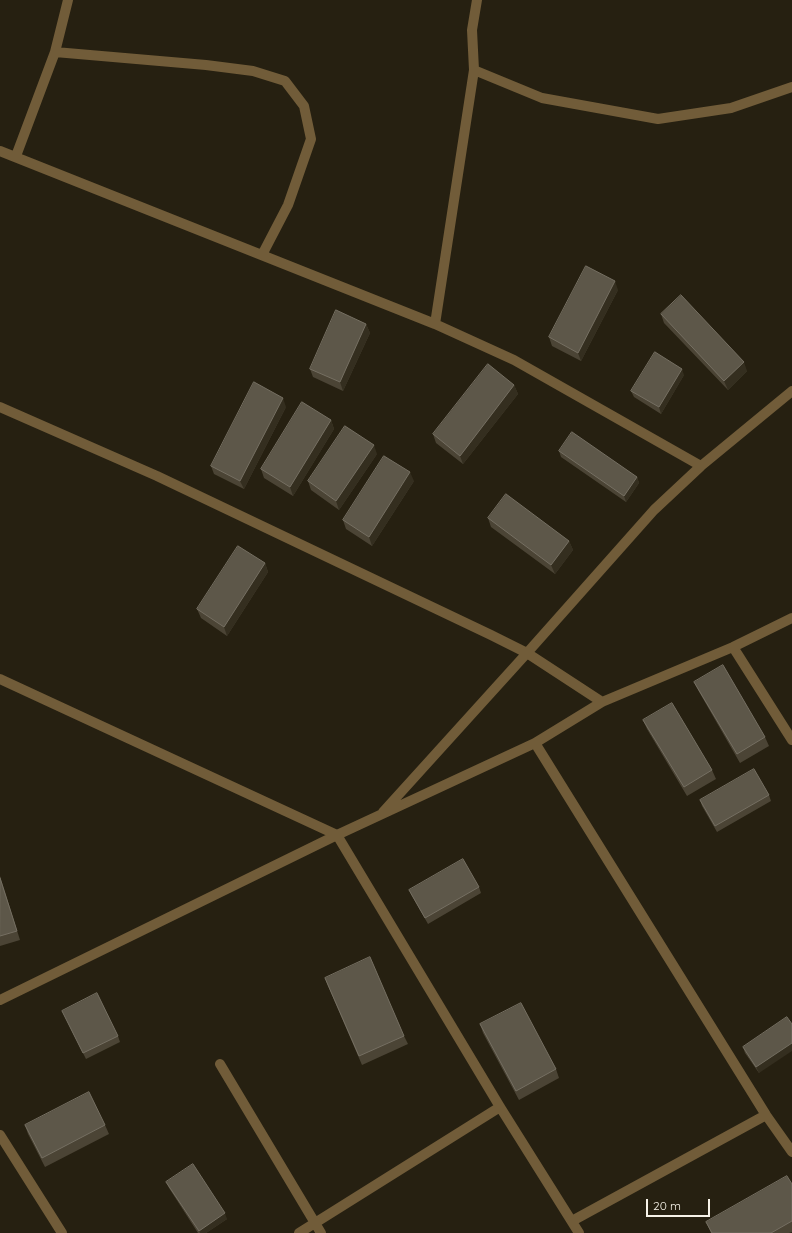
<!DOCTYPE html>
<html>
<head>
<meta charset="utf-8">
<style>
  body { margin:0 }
  #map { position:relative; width:792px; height:1233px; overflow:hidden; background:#262011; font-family:Quicksand,sans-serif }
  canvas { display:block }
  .scale { position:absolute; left:646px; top:1199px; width:64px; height:18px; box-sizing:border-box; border:2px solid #f6f2e8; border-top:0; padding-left:5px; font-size:12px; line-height:14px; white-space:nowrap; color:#f6f2e8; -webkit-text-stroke:3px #262011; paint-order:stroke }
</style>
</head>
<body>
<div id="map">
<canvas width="792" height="1233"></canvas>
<div class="scale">20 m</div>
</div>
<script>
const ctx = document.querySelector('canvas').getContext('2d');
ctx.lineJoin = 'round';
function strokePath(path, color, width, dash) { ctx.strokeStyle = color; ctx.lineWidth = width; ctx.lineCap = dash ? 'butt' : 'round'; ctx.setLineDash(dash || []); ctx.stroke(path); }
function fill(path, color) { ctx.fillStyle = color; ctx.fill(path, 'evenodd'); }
strokePath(new Path2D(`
  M55,52l151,13 47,6 32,10 19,25 7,33 -23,66 -26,50
  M474,70l68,28 116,21 73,-11 61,-21
  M0,151l435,173 79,36 187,106
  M16,156l39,-104 13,-52
  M435,324l39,-254 -2,-40 5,-30
  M0,407l157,69 334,159 36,18 75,49
  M733,647l59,93
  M0,679l337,156 163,272 79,126
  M535,743l231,372 26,37
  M383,812l144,-159 127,-143 47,-44 91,-75
  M0,1000l337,-165 198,-92 67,-41 131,-55 59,-29
  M220,1064l101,169
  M0,1135l62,98
  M572,1221l194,-106
  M299,1233l201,-126`), '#715c39', 10);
fill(new Path2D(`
  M618,290l-37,71 -29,-15 -3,-9z
  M661,314l86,57 -19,19 -64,-67z
  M366,324l4,9 -27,58 -30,-14 -3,-8z
  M684,375l-23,39 -27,-17 -3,-6z
  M514,385l4,9 -55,70 -27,-21 -3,-9z
  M286,407l-42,82 -30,-15 -3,-8z
  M331,420l3,9 -41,67 -29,-18 -3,-9z
  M559,451l78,26 2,6 -13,19 -65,-45z
  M377,454l-38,56 -28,-20 -3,-9z
  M414,481l-42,65 -26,-17 -3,-9z
  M488,518l81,23 4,9 -18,24 -64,-47z
  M265,563l3,9 -41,64 -26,-18 -4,-9z
  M694,682l71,55 4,9 -29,17 -42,-73z
  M643,720l69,50 4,9 -29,17 -40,-67z
  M769,795l2,6 -54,31 -15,-26 -2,-6z
  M0,876l20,64 -20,6z
  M479,887l2,6 -53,31 -16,-28 -3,-6z
  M325,978l79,58 4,8 -46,21 -34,-79z
  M62,1011l56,25 2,6 -34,17z
  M787,1017l-28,56 -14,-20 -2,-6z
  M480,1024l76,45 3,9 -40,22 -36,-67z
  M25,1125h80l4,9 -64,33 -17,-33z
  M166,1182l61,37 -21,14h-8l-29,-45z
  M792,1184v48l-3,1h-78l-5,-11z`), '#4b4435');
fill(new Path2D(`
  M615,281l3,9 -37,71 -3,-8z
  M366,324l4,9 -27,58 -3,-9z
  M744,362l3,9 -19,19 -4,-9z
  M682,369l2,6 -23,39 -2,-7z
  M514,385l4,9 -55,70 -3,-8z
  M283,398l3,9 -42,82 -4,-8z
  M331,420l3,9 -41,67 -3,-9z
  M374,445l3,9 -38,56 -3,-9z
  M410,472l4,9 -42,65 -3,-9z
  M637,477l2,6 -13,19 -2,-6z
  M569,541l4,9 -18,24 -4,-9z
  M265,563l3,9 -41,64 -3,-9z
  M792,1043v8l-33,22 -3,-6z
  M225,1213l2,6 -21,14h-6l-1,-2z`), '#342e1f');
const building = new Path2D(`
  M586,266l29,15 -37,72 -29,-16z
  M681,295l63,67 -20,19 -63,-67z
  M336,310l30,14 -26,58 -30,-13z
  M655,352l27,17 -23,38 -28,-16z
  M488,364l26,21 -54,71 -27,-22z
  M254,382l29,16 -43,83 -29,-15z
  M302,402l29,18 -41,67 -29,-18z
  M345,426l29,19 -38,56 -28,-20z
  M572,432l65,45 -13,19 -65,-45z
  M384,456l26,16 -41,65 -26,-17z
  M506,494l63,47 -18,24 -63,-47z
  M238,546l27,17 -41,64 -27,-18z
  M723,665l42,72 -28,17 -43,-72z
  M672,703l40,67 -28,17 -41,-67z
  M754,769l15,26 -54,31 -15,-26z
  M463,859l16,28 -54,31 -16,-28z
  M0,878l17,53 -17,5z
  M370,957l34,79 -45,20 -34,-78z
  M97,993l21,43 -35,17 -21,-42z
  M521,1003l35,66 -40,22 -36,-67z
  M787,1017l5,7v19l-36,24 -13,-20z
  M89,1092l16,33 -63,33 -17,-33z
  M193,1164l32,49 -26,18 -33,-49z
  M787,1176l5,8v37l-21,12h-59l-6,-11z`);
fill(building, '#5d5749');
strokePath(building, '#756f62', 1);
</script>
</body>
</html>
